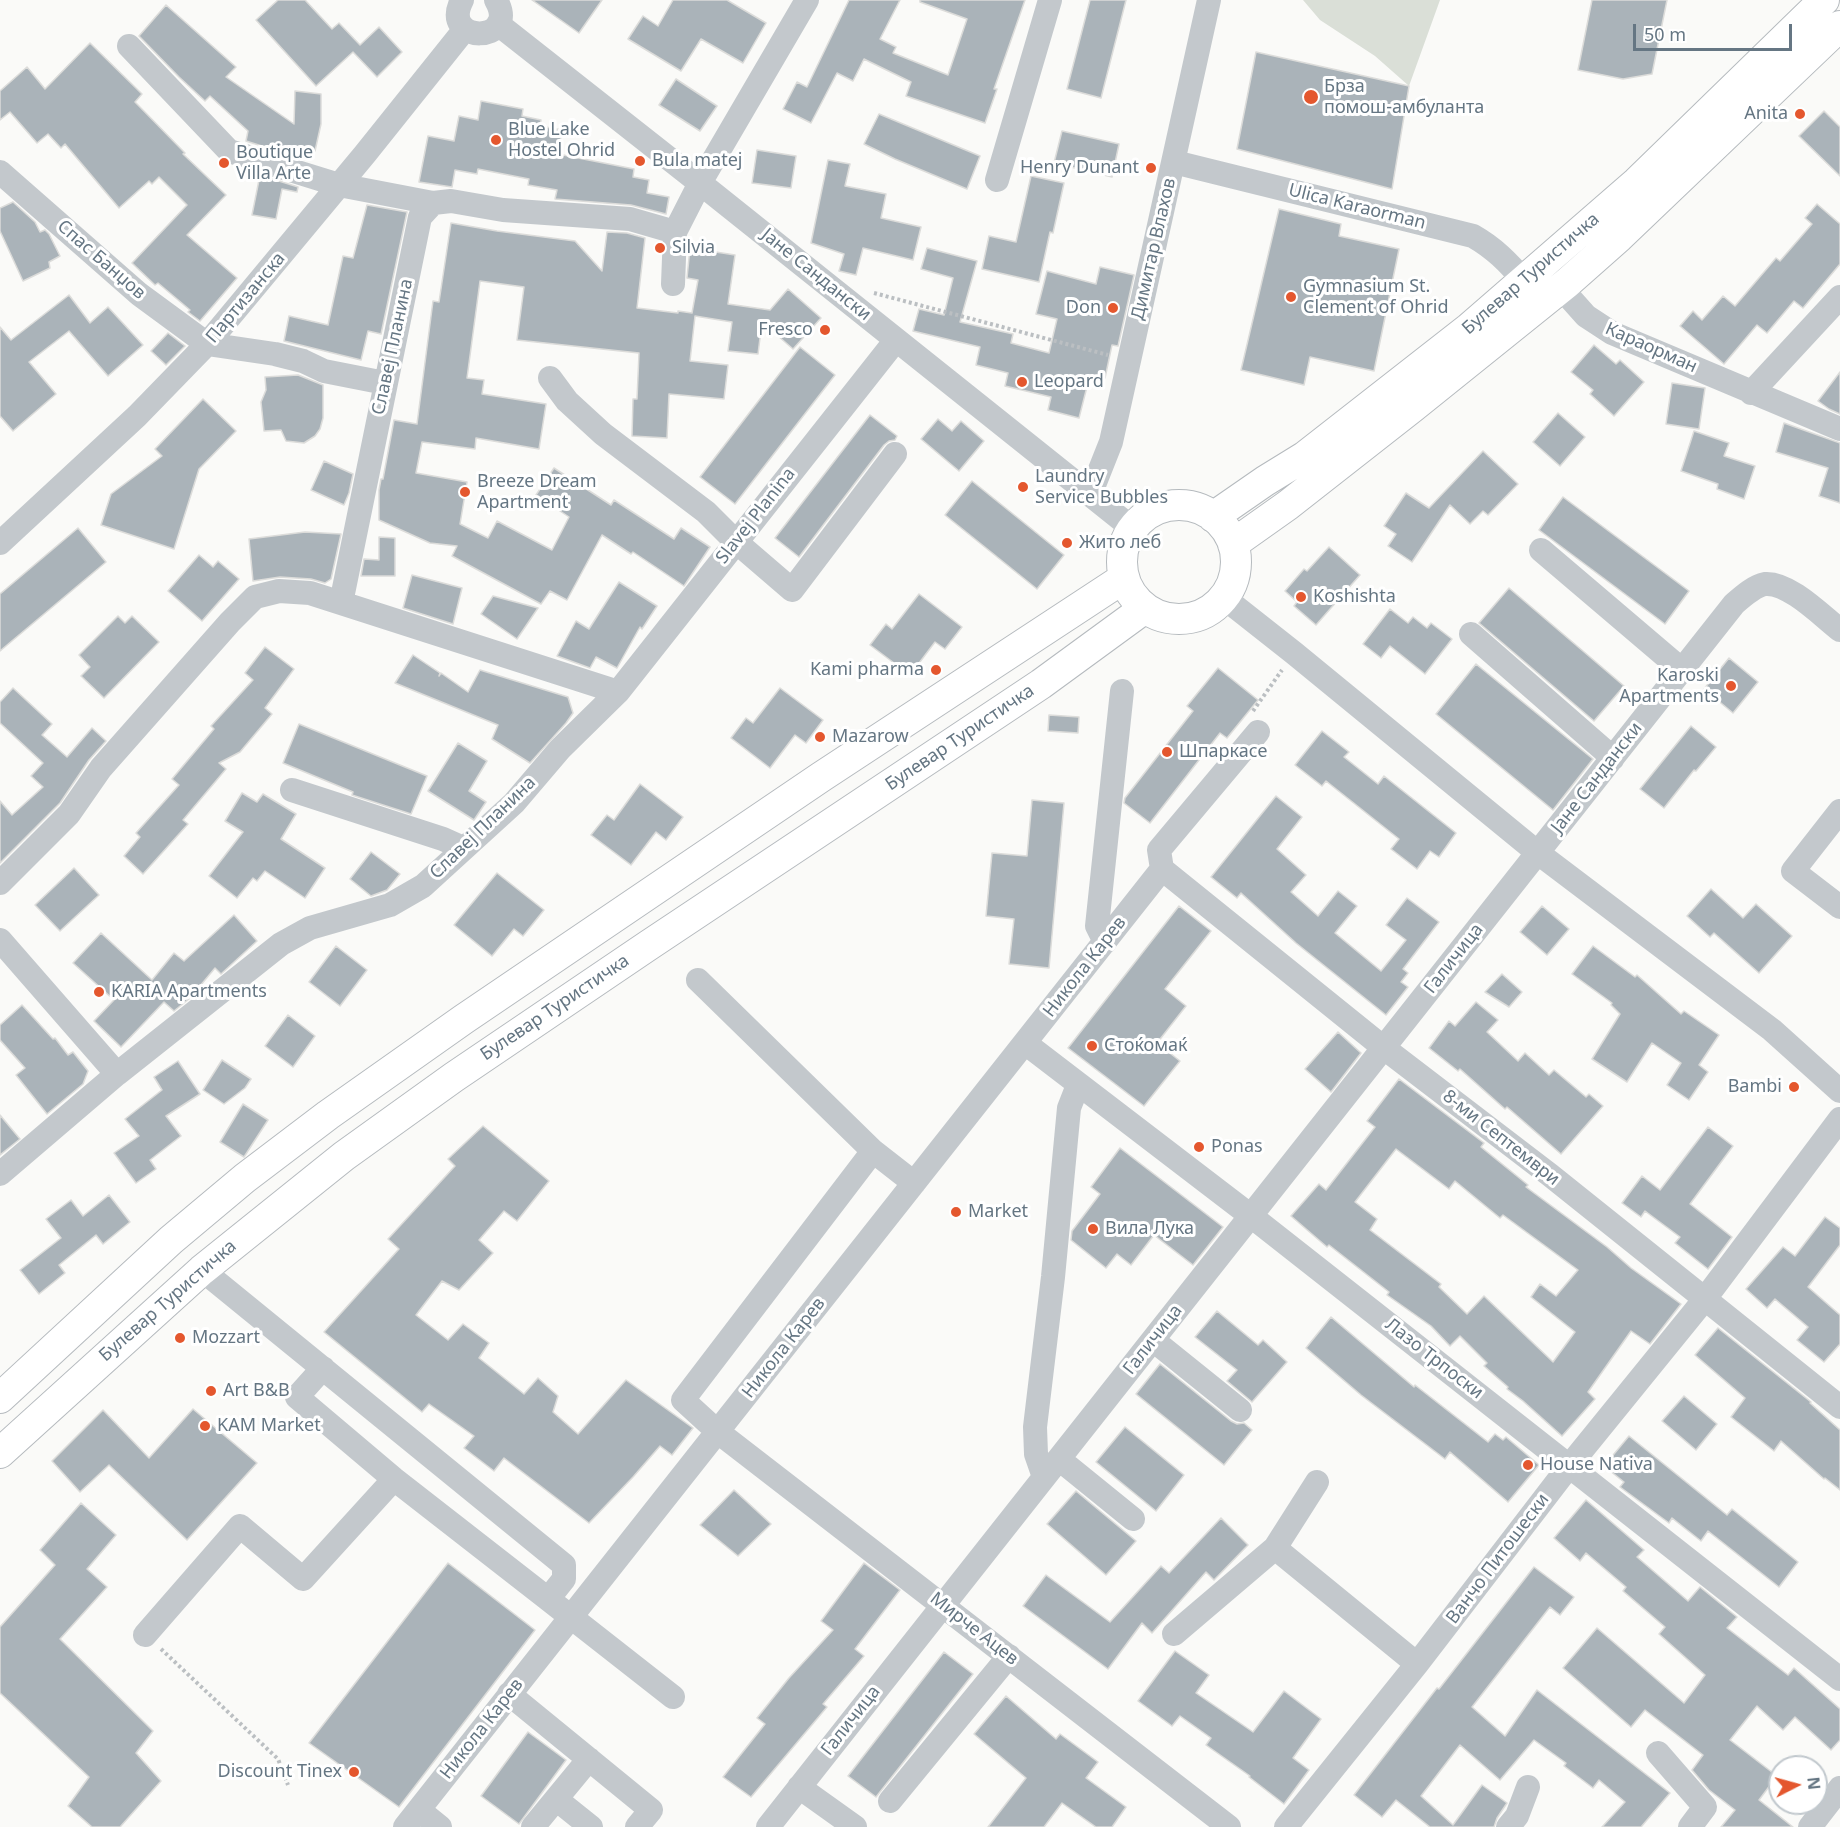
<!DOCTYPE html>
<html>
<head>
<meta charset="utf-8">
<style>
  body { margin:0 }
  #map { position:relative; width:1840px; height:1827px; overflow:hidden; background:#fafaf8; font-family:"Noto Sans",sans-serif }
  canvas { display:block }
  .north { position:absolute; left:1768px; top:1755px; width:60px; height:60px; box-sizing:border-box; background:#fff; border:2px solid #c1c8cd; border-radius:50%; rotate:84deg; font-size:16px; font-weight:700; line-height:24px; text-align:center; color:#657683 }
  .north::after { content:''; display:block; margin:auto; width:21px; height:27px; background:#e4572e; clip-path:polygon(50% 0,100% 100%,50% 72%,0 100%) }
  .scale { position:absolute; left:1633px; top:24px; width:159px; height:27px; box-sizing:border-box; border:3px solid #657683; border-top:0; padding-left:8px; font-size:18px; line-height:21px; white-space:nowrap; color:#657683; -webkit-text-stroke:4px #fff; paint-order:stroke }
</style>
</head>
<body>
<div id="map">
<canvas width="1840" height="1827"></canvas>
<div class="north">N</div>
<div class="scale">50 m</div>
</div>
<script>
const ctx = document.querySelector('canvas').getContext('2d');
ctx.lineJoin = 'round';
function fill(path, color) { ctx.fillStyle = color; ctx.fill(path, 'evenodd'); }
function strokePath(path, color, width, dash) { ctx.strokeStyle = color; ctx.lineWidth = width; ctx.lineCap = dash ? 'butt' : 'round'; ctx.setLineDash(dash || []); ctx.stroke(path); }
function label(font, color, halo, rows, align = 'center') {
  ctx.font = font + ' "Noto Sans",sans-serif'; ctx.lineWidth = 6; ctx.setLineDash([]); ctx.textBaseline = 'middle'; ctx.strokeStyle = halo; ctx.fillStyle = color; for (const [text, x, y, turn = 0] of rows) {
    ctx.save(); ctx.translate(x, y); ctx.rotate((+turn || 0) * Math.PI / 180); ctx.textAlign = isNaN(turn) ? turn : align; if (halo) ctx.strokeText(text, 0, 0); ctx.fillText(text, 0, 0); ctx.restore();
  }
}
fill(new Path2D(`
  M1303,0h137l-31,86 -34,-30 -55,-36z`), '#dadfd7');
const building = new Path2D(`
  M278,0h27l27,29 7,-6 21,22 19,-18 23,25 -25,25 -24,-25 -37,34 -60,-66z
  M532,0h70l-23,33z
  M673,0h54l39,23 -23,40 -42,-24 -20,32 -53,-32 15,-23 15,10z
  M849,0h51l-20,39 16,8 -3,6 55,22 19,-56 -47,-17v-2h105l-31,89h3l-12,34 -79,-27 5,-14 -47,-23 -11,22 -16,-8 -26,50 -28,-14 14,-27 10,5z
  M1090,0h36l-25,98 -34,-9z
  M1592,0h75l-15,74 -29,5 -45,-9z
  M166,5l70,62 -10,10 68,47 1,-33 26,3v30l-6,27 -10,-2 -2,10 -57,-18 2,-10 -38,-35 -5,5 -26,-24 -40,-41z
  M90,43l52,51 -7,8 50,51 -2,1 43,41 -39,40 50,43 -37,43 -12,-9 2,-2 -32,-27 -3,2 -23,-22 55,-58 -28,-28 -7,7 -3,-3 -30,27 -54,-64 -4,4 -13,-14 -11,9 -27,-31 -10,8v-29l27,-24 18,22z
  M1256,52l153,34 -17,103 -155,-40z
  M676,79l41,27 -17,25 -41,-26z
  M481,101l42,8 -1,7 19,4 -1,6 22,4 -4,24 76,15 -1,8 16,3 -2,13 22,4 -3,17 -35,-9 -76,-6 2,-9 -29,-5 1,-6 -51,-10 -1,5 -22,-4 -3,17 -33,-5 9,-46 26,5 5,-25 19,4z
  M1824,111l16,16v49l-41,-40z
  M879,114l101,42 -13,33 -72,-30 -31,-15z
  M1062,131l57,13 -7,33 -58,-14z
  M757,150l39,6 -5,32 -39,-5z
  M828,160l22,4 -5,22 41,8 -5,24 40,9 -8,33 -50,-12 -7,27 -17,-4 5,-17 -33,-11z
  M260,175l38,12 -1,5 -15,-3 -6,30 -24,-4z
  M1031,176l33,7 -11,50 -3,-1 -11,50 -57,-13 7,-33 27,6z
  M13,202l22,20 5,10 5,-2 4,4 11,22 -11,6 1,6 -27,13 -23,-50v-23z
  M1817,204l23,20v40l-37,44 -9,-7 -27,32 -10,-8 -33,39 -44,-38 13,-15 9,9 21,-24 12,10 41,-48 4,3 32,-37 -7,-6z
  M367,205l40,7 -26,122 -13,-3 -7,29 -77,-19 5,-25 39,9 15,-69 10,2z
  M1279,209l62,15 -2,12 60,13 -25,122 -64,-14 -6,28 -63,-15z
  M451,223l46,8 78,10 27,30 5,-39 20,1 18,5 -8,70 41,5v-2l14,2 6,-33 -11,-2 3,-30 45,7 -7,49 42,6 18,-21 33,29 -28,31 -31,-27 -4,32 -30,-3 4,-29 -37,-6 -5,45 38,4 -4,34 -55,-5 -2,44 -35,-2 1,-37h4l2,-46 -122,-13 7,-53 -44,-6 -13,97 17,2 -2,14 64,10 -7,45 -63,-11 -1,11 -53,-7 -6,31 51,9 -7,42 28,14 9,-17 55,29 17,-33 -33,-22 18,-27 57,37 3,-5 60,39 7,-11 29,19 -26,39 -51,-34 -2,2 -29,-19 -35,65 -17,-9 -9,13 -89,-48 5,-10 -27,-3 -51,-23v-30l2,-11h2l11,-59 23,4 16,-123 6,1z
  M927,248l50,13 -17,61 53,12 -2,9 38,10 8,-34 -21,-5 11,-43 49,13 4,-17 34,8 -16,71 -6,-1 -7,33 -15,-3 -11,43 -31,-8 3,-13 -46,-11 3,-13 -32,-8 4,-18 -67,-16 6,-22 25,6 9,-37 -32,-9z
  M69,295l21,28 18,-16 35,38 -35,31 -39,-45 -40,31 27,32 -43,37 -13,-15v-89l11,13z
  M168,333l17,13 -19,19 -15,-14z
  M1594,345l22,19 4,-4 24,22 -30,34 -24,-22 3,-4 -22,-18z
  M800,347l35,28 -100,129 -35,-27z
  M1840,372v42l-11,-5 -11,-8z
  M298,375l25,10v33l-3,11 -5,7 -11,7 -18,-2 -5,-11 -17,1 -3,-29 5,-12 -1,-13z
  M1672,383l33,5 -6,41 -33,-5z
  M203,399l33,32 -37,38 -25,80 -73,-24 10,-31 51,-38 -7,-7z
  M1558,413l27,24 -25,29 -27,-24z
  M870,415l27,21 -2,4 -6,1 -5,4 -85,112 -24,-19z
  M938,419l14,12 9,-10 23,20 -25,30 -38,-32z
  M1784,423l56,20v60l-21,-7 9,-28 -52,-16z
  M1694,431l35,12 -5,13 31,10 -11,33 -27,-10 1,-5 -37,-13z
  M1483,451l35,33 -30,31 -5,-4 -13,13 -20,-19 -38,57 -24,-16 8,-12 -12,-8 22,-33 23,15z
  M324,461l29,13 -4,19 -5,12 -33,-15z
  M972,481l92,74 -27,34 -92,-74z
  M1563,497l126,94 -24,33 -126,-94z
  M78,528l28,34 -106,89v-57z
  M305,532l36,2 -10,45 -6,4 -14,-4 -31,-2 -27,4 -4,-42z
  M379,537l16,1v38h-34l3,-17 15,1z
  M1329,547l31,28 -44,50 -22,-19 3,-4 -12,-11 19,-22 3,2z
  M199,555l14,12 5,-6 21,18 -37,42 -34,-30z
  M412,575l50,13 -9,36 -50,-16z
  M619,582l38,24 -15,23 -2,-2 -23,41 -21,-11 -6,11 -33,-12 19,-35 13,8z
  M1509,588l115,98 -30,35 -115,-98z
  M919,594l43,33 -17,22 -10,-7 -25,33 -40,-30 16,-21 6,5z
  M493,596l45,12 -21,31 -36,-25z
  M1390,609l18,14 5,-6 14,11 4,-5 21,16 -27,35 -35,-28 -9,12 -18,-14z
  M118,616l7,7 7,-7 27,26 -55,56 -23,-22 9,-9 -11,-12z
  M265,647l29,22 -29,39 7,6 -32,38 -21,11 7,6 -43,51 5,4 -45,50 -19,-18 16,-19 -4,-4 43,-48 -7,-6 42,-50 -3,-3 42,-46 -8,-7z
  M413,655l27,18 -1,3 2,-3 27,19 12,-22 88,27 5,16 -7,10 -36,40 -38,-24 6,-14 -103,-42z
  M1729,658l29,24 -25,31 -29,-24z
  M1476,664l117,95 -40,51 -117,-96z
  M1218,668l40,32 -31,38 -7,-5 -70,90 -26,-20 1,-5 68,-87 -6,-5z
  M13,688l39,36 -10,11 25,22 25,-29 14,13 -17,19 -29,43 -60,60v-62l12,14 31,-28 -12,-11 12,-13 -43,-40v-21z
  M780,688l43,32 -17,23 -11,-8 -25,33 -39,-30 15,-20 7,5z
  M1049,715l30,2 -1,16 -30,-2z
  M299,724l128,52 -16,38 -59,-19 1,-3 -70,-29z
  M1691,726l25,21 -20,24 -2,-1 -30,38 -24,-19z
  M1322,731l27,21 -5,5 34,27 6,-8 72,57 -17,24 -9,-6 -13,18 -26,-20 8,-10 -73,-58 -4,5 -27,-21z
  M458,743l29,18 -18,30 17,11 -12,18 -46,-29z
  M640,784l43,33 -17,23 -10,-8 -25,33 -40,-30 16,-20 7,5z
  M242,793l15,9 6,-8 33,20 -15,25 44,29 -20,30 -40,-27 -8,10 -4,-3 -16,20 -28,-22 34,-44 -18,-11z
  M1276,796l26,21 -25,32 29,26 -15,17 27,24 20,-25 19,15 -22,27 46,38 25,-31 -20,-15 21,-27 32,24 -36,47 5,4 -7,9 7,5 -22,28 -90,-72 -55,-50 -4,5 -26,-21z
  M1032,800l32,3 -15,165 -40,-4 5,-45 -28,-3 6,-63 35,3z
  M371,852l29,22 -13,16 -16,6 -21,-17z
  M74,868l25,27 -39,36 -25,-26z
  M497,873l47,37 -21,26 -9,-7 -22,27 -38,-31z
  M1711,889l32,29 13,-14 36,32 -33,37 -45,-40 -4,4 -23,-21z
  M1179,906l32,25 -46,58 21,17 -29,37 23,18 -36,45 -76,-58z
  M1542,906l27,23 -22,26 -27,-23z
  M234,915l23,26 -36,33 -6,-6 -25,30 -16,13 -10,-9 -43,45 -27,-26 20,-21 -41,-37 28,-30 51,47 22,-27 10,8z
  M336,946l31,24 -27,36 -31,-24z
  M1593,946l42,31 2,-2 44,39 3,-3 35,24 -20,30 9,7 -19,28 -22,-15 14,-22 -29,-20 -25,39 -35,-23 28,-45 -9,-9 1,-2 -40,-29z
  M1502,974l20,18 -13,15 -24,-15z
  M1476,1002l22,18 -11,12 31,29 7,-8 24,22 5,-5 32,27 3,-3 14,12 -42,48 -54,-47 -2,2 -45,-40 -2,2 -29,-23 20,-27 6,5z
  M22,1005l31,34 2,-1 13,17 5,-3 15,19 -5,13 -36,30 -31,-39 9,-7 -25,-28v-15z
  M288,1015l27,21 -22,31 -28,-21z
  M1338,1032l23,21 -30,39 -26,-23z
  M222,1060l29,19 -6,9 -21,16 -21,-14z
  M178,1061l22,33 -34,22 15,20 -31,24 6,9 -20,14 -22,-30 25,-17 -14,-17 37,-29 -8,-13z
  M1399,1079l85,64 -3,4 47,38 -2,2 81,60 24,21 50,36 -31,40 -19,-13 -43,61 7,7 -33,37 -39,-35 -16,-12 1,-2 -24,-21 3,-3 -27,-27 -10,10 -19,-20 -44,-31 2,-3 -60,-47 -2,2 -36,-31 28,-32 7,6 49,-63 -8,-6zM1396,1149l53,40 6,-8 45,37 3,-3 75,55 -22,26 -16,-12 -9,13 44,35 -22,30 -69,-66 -17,18 -28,-27 2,-3 -71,-54 7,-11 -22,-17z
  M243,1104l25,16 -24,37 -24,-15z
  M0,1115l20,24 -20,16z
  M483,1126l66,55 -32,40 -13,-10 -25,29 14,13 -34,37 -17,-9 -26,34 32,25 15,-16 26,19 -10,15 45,36 14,-16 20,18 -5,16 25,22 48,-54 67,48 -21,27 -12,-9 -27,31 -44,46 -85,-65 -10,13 -30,-23 10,-12 -45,-32 -7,8 -98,-80 75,-83 -11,-10 67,-73 -7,-7z
  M1708,1127l25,19 -43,58 42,33 -24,32 -33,-26 5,-6 -35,-26 -4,6 -19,-14 20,-27 18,14z
  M1120,1148l103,79 -30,38 -39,-30 -23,30 -14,-11 -11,14 -35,-28 1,-9 28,-37 -9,-7z
  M109,1195l21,27 -27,22 -7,-9 -37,30 6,8 -26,21 -19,-24 41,-32 -15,-19 25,-19 12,16z
  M1825,1217l15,11v17l-32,42 32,28v29l-16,18 -27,-22 11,-13 -33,-28 -8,9 -21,-19 37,-42 12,9z
  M1217,1311l41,34 5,-5 24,22 -35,40 -25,-21 10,-11 -42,-33z
  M1331,1317l83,70 1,-2 73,57 7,-8 8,6 3,-3 33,28 -31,37 -58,-50 -5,7 -84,-64 -55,-47z
  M1718,1328l93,74 -1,1 30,27v60l-15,-12 -1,1 -43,-38 -7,10 -43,-34 14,-19 -50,-43z
  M1160,1364l71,57 6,3 7,-1 8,7 -28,35 -88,-71z
  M1684,1396l33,28 -21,26 -34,-29z
  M193,1409l64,54 -70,77 -78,-75 -29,27 -28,-31 51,-51 46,48z
  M1125,1427l59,48 -28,36 -60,-49z
  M1629,1436l98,79 5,-6 66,53 -19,25 -71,-56 -7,10 -29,-23 -3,5 -49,-36 4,-5 -20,-16z
  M734,1490l37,34 -33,32 -38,-31z
  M1076,1491l60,50 -30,34 -59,-51z
  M1586,1500l58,50 -7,7 51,44 12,-14 37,30 -10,11 61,47 6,-7 46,41v31l-9,10 -36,-33 -12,13 -26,-24 -27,34 47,36 -18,24 34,27h-72l14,-17 -26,-20 -17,-20 11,-15 -58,-45 -14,17 -68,-59 34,-40 87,75 21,-28 -46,-41 6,-7 -42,-36 3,-4 -40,-34 -6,8 -26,-23z
  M81,1503l35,32 -29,34 20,18 -47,52 93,92 -17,22 25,28 -41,46h-28l-24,-21 21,-29 -89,-84v-66l55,-62 -15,-15z
  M1221,1518l27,27 -34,35 -8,-8 -54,61 -10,-10 -34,46 -85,-63 23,-31 64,47 51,-56 8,7z
  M448,1563l87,67 -136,177 -90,-64z
  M864,1563l36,27 -45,59 9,7 -41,48 4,3 -76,90 -28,-20 42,-53 -8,-6 32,-40 44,-48 -12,-9z
  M1534,1567l40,30 -14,18 -10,-8 -78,100 33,29 32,-46 133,103 -29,34h-39l23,-25 -26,-22 -6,8 -29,-22 2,-3 -32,-23 -34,40 -40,-35 -39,51 32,29 29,-40 25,18 -10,15 -3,9h-64l-34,-27 -14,17 -28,-22 83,-107 2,1z
  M1175,1651l34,24 -13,18 57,39 31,-41 37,28 -28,39 16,12 -25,34 -35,-27 1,-1 -44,-31 5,-7 -31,-22 -8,10 -34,-25z
  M944,1652l29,22 -97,123 -28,-21z
  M1006,1696l50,43 4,-5 38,28 -12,16 40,29 -14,20h-16l-34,-24 -18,24h-56l38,-49 -52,-44z
  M528,1732l38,28 -47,64 -38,-28z`);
fill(building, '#aab3b9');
strokePath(building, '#dcdcda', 1.5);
const major = new Path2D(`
  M1122 562a57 57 0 1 1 114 0a57 57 0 1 1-114 0Z
  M1213,517l52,-36 39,-24 165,-129 168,-146 187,-182
  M1233,544l55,-39 125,-98 154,-124 52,-46 221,-211
  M0,1398l171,-158 74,-62 83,-63 136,-96 357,-242 303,-199
  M0,1453l202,-183 142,-114 110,-79 195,-132 392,-261 104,-76`);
strokePath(major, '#b5babe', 32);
strokePath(new Path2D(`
  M874,293l234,62
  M1253,711l29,-41
  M161,1649l117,110 10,26`), '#bbbfc2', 4, [3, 3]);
strokePath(new Path2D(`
  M462,0c-23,45 59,44 34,0
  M498,24l202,159 432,345
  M129,46l100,105 110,34 94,18
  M1174,162l299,74c21,12 35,26 51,45
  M0,172l139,122 68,50 68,10 28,7 21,10 61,12
  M997,180l53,-180
  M673,284l2,-52 25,-49 107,-183
  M1561,288l25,28 26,17 228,96
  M550,378l17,23 36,33 103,78 29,29 57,49 103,-136
  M1751,393l89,-96
  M1090,495l21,-53 98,-442
  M0,543l137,-127 70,-72 158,-190 100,-125
  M1541,550l141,120
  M1223,597l71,56 244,200 234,177 68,61
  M341,603l79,-386 13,-14 18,-2 52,9 127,9 45,13
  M1471,634l142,124
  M618,692l278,-352
  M292,790l151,49 20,9
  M1840,811l-47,60 47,36
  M1162,869l222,179 166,127 290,232
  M1162,869l-3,-19 99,-118
  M0,883l69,-69 32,-46 129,-146 25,-25 24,-6 31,2 308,99 -58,57 -46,54 -91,83 -33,19 -80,23 -29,16 -164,130 -117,100
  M0,940l117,134
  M1105,942l-8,-16 25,-235
  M698,980l175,171
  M1025,1043l226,173 589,463
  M914,1183l-41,-32 -190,249 35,32 511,395
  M202,1270l362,295v14l-16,20 125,98
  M1153,1340l87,70
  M323,1368l-26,29 97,82 154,120
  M1059,1459l74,60
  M1044,1477l-8,-23 -1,-27 18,-150 16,-169 9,-23
  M1317,1482l-42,66 142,116
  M1174,1634l101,-86
  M145,1635l95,-109 63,53 91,-100
  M509,1694l142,116 -14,17
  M1658,1753l47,54 -15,20
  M799,1787l56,40
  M556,1799l35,28
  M890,1801l119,-145
  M419,1810l21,17
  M405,1827l757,-958
  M533,1827l56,-68
  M768,1827l966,-1223c8,-7 20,-18 31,-20 24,-2 57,32 75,46
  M1286,1827l131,-163 153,-199 134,-165 136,-181
  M1508,1827l9,-11 11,-29
  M1810,1827l30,-39`), '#c3c8cc', 24);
strokePath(major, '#fff', 30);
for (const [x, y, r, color] of [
  [1311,97,8,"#e4572e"],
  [1800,114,6,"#e4572e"],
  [496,140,6,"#e4572e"],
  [640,161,6,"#e4572e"],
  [224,163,6,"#e4572e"],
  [1151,168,6,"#e4572e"],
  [660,248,6,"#e4572e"],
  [1291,297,6,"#e4572e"],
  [1113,308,6,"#e4572e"],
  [825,330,6,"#e4572e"],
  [1022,382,6,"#e4572e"],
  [1023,487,6,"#e4572e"],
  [465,492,6,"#e4572e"],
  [1067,543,6,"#e4572e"],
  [1301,597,6,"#e4572e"],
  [936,670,6,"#e4572e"],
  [1731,686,6,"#e4572e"],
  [820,737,6,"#e4572e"],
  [1167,752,6,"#e4572e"],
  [99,992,6,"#e4572e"],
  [1092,1046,6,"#e4572e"],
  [1794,1087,6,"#e4572e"],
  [1199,1147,6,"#e4572e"],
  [956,1212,6,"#e4572e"],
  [1093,1229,6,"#e4572e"],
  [180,1338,6,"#e4572e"],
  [211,1391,6,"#e4572e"],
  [205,1426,6,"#e4572e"],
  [1528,1465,6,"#e4572e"],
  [354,1772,6,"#e4572e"]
]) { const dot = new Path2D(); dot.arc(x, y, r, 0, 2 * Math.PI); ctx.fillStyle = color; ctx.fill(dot); strokePath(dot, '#fff', 2); }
label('18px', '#657683', '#fff', [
  ["Брза",1324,87],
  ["помош-амбуланта",1324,108],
  ["Anita",1788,114,"right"],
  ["Blue Lake",508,130],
  ["Hostel Ohrid",508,151],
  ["Boutique",236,153],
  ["Villa Arte",236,174],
  ["Bula matej",652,161],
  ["Henry Dunant",1139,168,"right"],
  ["Silvia",672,248],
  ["Gymnasium St.",1303,287],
  ["Clement of Ohrid",1303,308],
  ["Don",1101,308,"right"],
  ["Fresco",813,330,"right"],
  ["Leopard",1034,382],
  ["Laundry",1035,477],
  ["Service Bubbles",1035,498],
  ["Breeze Dream",477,482],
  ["Apartment",477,503],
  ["Жито леб",1079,543],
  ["Koshishta",1313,597],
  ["Kami pharma",924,670,"right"],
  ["Karoski",1719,676,"right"],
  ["Apartments",1719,697,"right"],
  ["Mazarow",832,737],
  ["Шпаркасе",1179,752],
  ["KARIA Apartments",111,992],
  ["Стоќомаќ",1104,1046],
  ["Bambi",1782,1087,"right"],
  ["Ponas",1211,1147],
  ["Market",968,1212],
  ["Вила Лука",1105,1229],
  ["Mozzart",192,1338],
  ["Art B&B",223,1391],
  ["KAM Market",217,1426],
  ["House Nativa",1540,1465],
  ["Discount Tinex",342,1772,"right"]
], 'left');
label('18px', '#657683', '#fff', [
  ["Ulica Karaorman",1357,207,14],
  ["Димитар Влахов",1154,249,-77],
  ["Спас Банџов",101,260,41],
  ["Булевар Туристичка",1531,274,-41],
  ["Јане Сандански",816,275,39],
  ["Партизанска",246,298,-50],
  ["Славеј Планина",393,347,-78],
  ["Караорман",1651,348,24],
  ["Slavej Planina",756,516,-52],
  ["Булевар Туристичка",960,738,-34],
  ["Јане Сандански",1597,778,-52],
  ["Славеј Планина",483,828,-44],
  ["Галичица",1454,959,-52],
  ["Никола Карев",1085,967,-52],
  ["Булевар Туристичка",555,1008,-34],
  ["8-ми Септември",1501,1138,38],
  ["Булевар Туристичка",168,1301,-41],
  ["Галичица",1153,1340,-52],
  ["Никола Карев",784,1348,-52],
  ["Лазо Трпоски",1434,1359,38],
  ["Ванчо Питошески",1498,1559,-53],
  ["Мирче Ацев",974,1629,38],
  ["Галичица",851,1721,-52],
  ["Никола Карев",482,1729,-52]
]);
</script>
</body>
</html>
